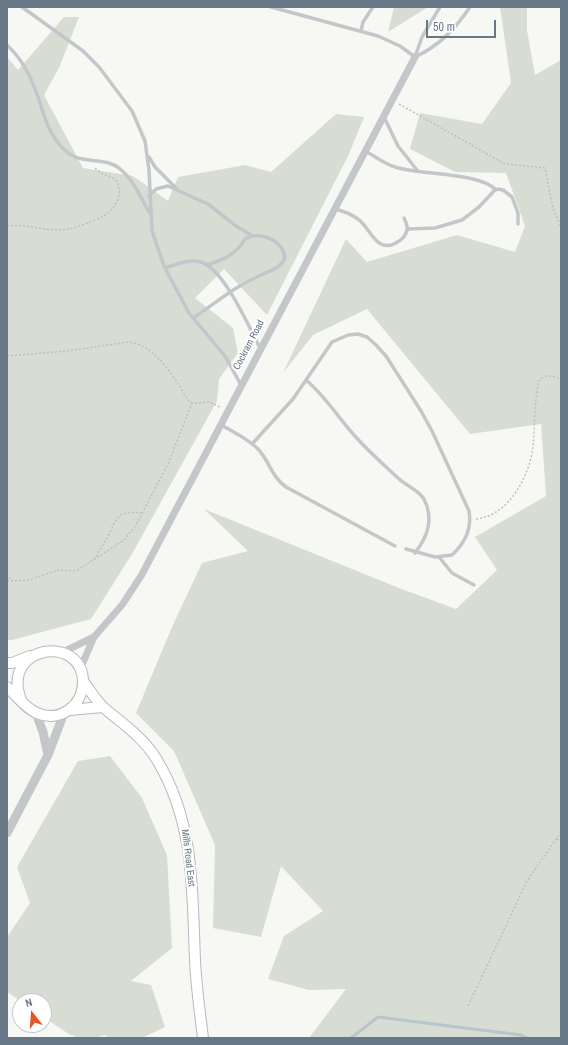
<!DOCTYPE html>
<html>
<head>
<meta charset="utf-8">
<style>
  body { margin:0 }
  #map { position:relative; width:568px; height:1045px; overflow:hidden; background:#f7f8f4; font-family:"Archivo Narrow",sans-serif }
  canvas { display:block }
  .frame { position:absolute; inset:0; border:8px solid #667786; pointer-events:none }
  .north { position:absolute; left:12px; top:993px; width:40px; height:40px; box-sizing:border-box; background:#fff; border:1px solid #c2c9cf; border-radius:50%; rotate:343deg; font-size:11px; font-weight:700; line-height:16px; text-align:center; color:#667786 }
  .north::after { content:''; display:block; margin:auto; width:14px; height:18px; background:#e75425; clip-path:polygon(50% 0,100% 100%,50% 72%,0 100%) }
  .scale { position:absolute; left:426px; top:20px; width:70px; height:18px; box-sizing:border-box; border:2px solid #667786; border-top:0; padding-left:5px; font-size:12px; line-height:14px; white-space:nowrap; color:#667786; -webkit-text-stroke:3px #fff; paint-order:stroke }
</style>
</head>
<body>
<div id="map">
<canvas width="568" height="1045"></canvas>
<div class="frame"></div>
<div class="north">N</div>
<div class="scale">50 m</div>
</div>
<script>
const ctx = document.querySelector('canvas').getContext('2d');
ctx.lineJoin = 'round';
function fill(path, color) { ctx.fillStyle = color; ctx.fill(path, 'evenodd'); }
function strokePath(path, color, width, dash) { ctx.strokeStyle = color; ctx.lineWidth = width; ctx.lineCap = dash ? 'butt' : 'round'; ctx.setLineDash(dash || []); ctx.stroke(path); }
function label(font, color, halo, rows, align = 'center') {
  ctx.font = font + ' "Archivo Narrow",sans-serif'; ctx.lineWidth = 4; ctx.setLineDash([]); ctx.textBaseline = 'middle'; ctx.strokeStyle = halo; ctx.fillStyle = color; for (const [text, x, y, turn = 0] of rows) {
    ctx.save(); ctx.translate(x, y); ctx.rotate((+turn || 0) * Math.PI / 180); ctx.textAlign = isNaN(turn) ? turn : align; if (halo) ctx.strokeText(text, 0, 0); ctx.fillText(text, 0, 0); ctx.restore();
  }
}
fill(new Path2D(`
  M394,7h34l-40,25z
  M500,7h27v23l8,45 26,-15v978h-252l37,-49 -37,1 -41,-11 16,-43 39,-25 -42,-45 -20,71 -48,-9 2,-83 -41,-94 -38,-38 36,-86 30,-64 46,-12 -44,-42 195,79 57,21 41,-39 -22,-33 71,-41 -5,-72 -71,10 -103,-125 -54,26 -30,38 63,-134 21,23 90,-27 58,17 10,-26 -19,-53 -51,-1 -45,-23 10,-36 62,11 29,-41z
  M64,17h15l-20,51 -15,27 39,73 50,8 35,25 10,-24 67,-12 26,7 65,-58 28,3 -15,37 -82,161 -43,-46 -29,29 38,30 5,25 -19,26 -2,22 -85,153 -41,65 -79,21h-5v-583l11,13z
  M110,756l32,42 25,57 5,93 -41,33 20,4 14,42 -23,11h-33l-4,-3c-28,10 -39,-3 -61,-18v-16h-23l-14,-9v-55l23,-34 -13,-36 61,-106z`), '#d7ddd3');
strokePath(new Path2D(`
  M351,1038l27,-21 143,18 6,3`), '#b8c5c9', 3);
const secondary = new Path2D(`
  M7,663h5l18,-7
  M83,681c7,9 13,20 21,27 19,16 40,30 53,52 38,63 35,130 38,200 1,26 5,52 8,78
  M7,687c9,8 19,22 30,26 22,10 46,-7 46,-31 0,-48 -83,-38 -62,18
  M70,710l32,-3`);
strokePath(secondary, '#b5babf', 12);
strokePath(new Path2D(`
  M399,104l106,60 40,4 8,41 8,18
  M7,226c21,-3 41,7 62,3 8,-2 16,-5 24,-8 11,-4 20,-10 25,-22 2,-7 2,-14 -3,-20l-14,-6 -6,-5
  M7,356l60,-5 62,-9c22,3 38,25 50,43 3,5 6,11 10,16 6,5 15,0 21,1 4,2 8,4 11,6
  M476,519c7,-1 14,-3 20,-7 20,-12 35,-43 37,-66 2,-21 1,-45 6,-65 6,-8 14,-5 22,-2
  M94,560c4,-8 9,-15 13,-22 10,-19 9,-28 34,-25
  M7,574l4,6
  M7,581l22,-1 29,-10 18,1 48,-31 12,-15 32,-61 24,-61
  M557,839l4,2
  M468,1006l59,-125 34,-49`), '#bdbfc2', 1.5, [2, 2]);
strokePath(new Path2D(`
  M22,7l61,44 16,16 33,44 13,30 4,29 3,61 12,35 25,47 36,43 16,29
  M271,7l107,29 22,10 15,11
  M361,31l2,-9 10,-15
  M7,45c16,15 24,32 31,52 6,17 9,33 21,47 16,20 29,14 50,19 20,6 31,33 40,49
  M415,57c24,-11 40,-28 55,-50
  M415,57l7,-20 18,-30
  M384,117l14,29 19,24
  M365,151c10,5 19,13 30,16 23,8 85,5 101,23
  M149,157l6,10 21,21
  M149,196l7,-7 12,-3 40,18 28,22 15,9
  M335,209c8,2 16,5 23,10 12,8 18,35 38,24 3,-2 7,-4 9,-8 4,-6 2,-11 -1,-17
  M407,229l28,-1 27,-8 17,-13 15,-16 4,-2 5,1 9,7 6,16v11
  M165,268c11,-4 24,-9 36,-6 23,7 48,65 59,86
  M193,318c23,-15 42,-32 68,-43 10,-5 19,-6 24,-17 -2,-18 -26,-28 -40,-19 -9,16 -22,21 -39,26
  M306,380c19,16 32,37 48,55 13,15 29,29 44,43 8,8 20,11 26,21 10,20 4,37 -9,54
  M221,425c13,7 27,14 37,24 12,13 13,27 28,38l109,59
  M252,444l41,-45 39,-57 16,-7 10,-1 9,3 9,8 10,11 35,55 11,20 37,80c3,17 -4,32 -17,44l-17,2 -29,-8
  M439,557l13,16 22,12`), '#c3c7ca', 3.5);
strokePath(new Path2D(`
  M63,652l31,-15
  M80,669l14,-32 28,-32 19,-29 274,-519`), '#c3c7ca', 7);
strokePath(new Path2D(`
  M36,713l7,19 5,23
  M7,833l41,-78 16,-42`), '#c3c7ca', 9);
strokePath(secondary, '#fff', 10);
label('10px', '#667786', '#fff', [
  ["Cockram Road",249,345,-62],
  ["Mills Road East",188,858,83]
]);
</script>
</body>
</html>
